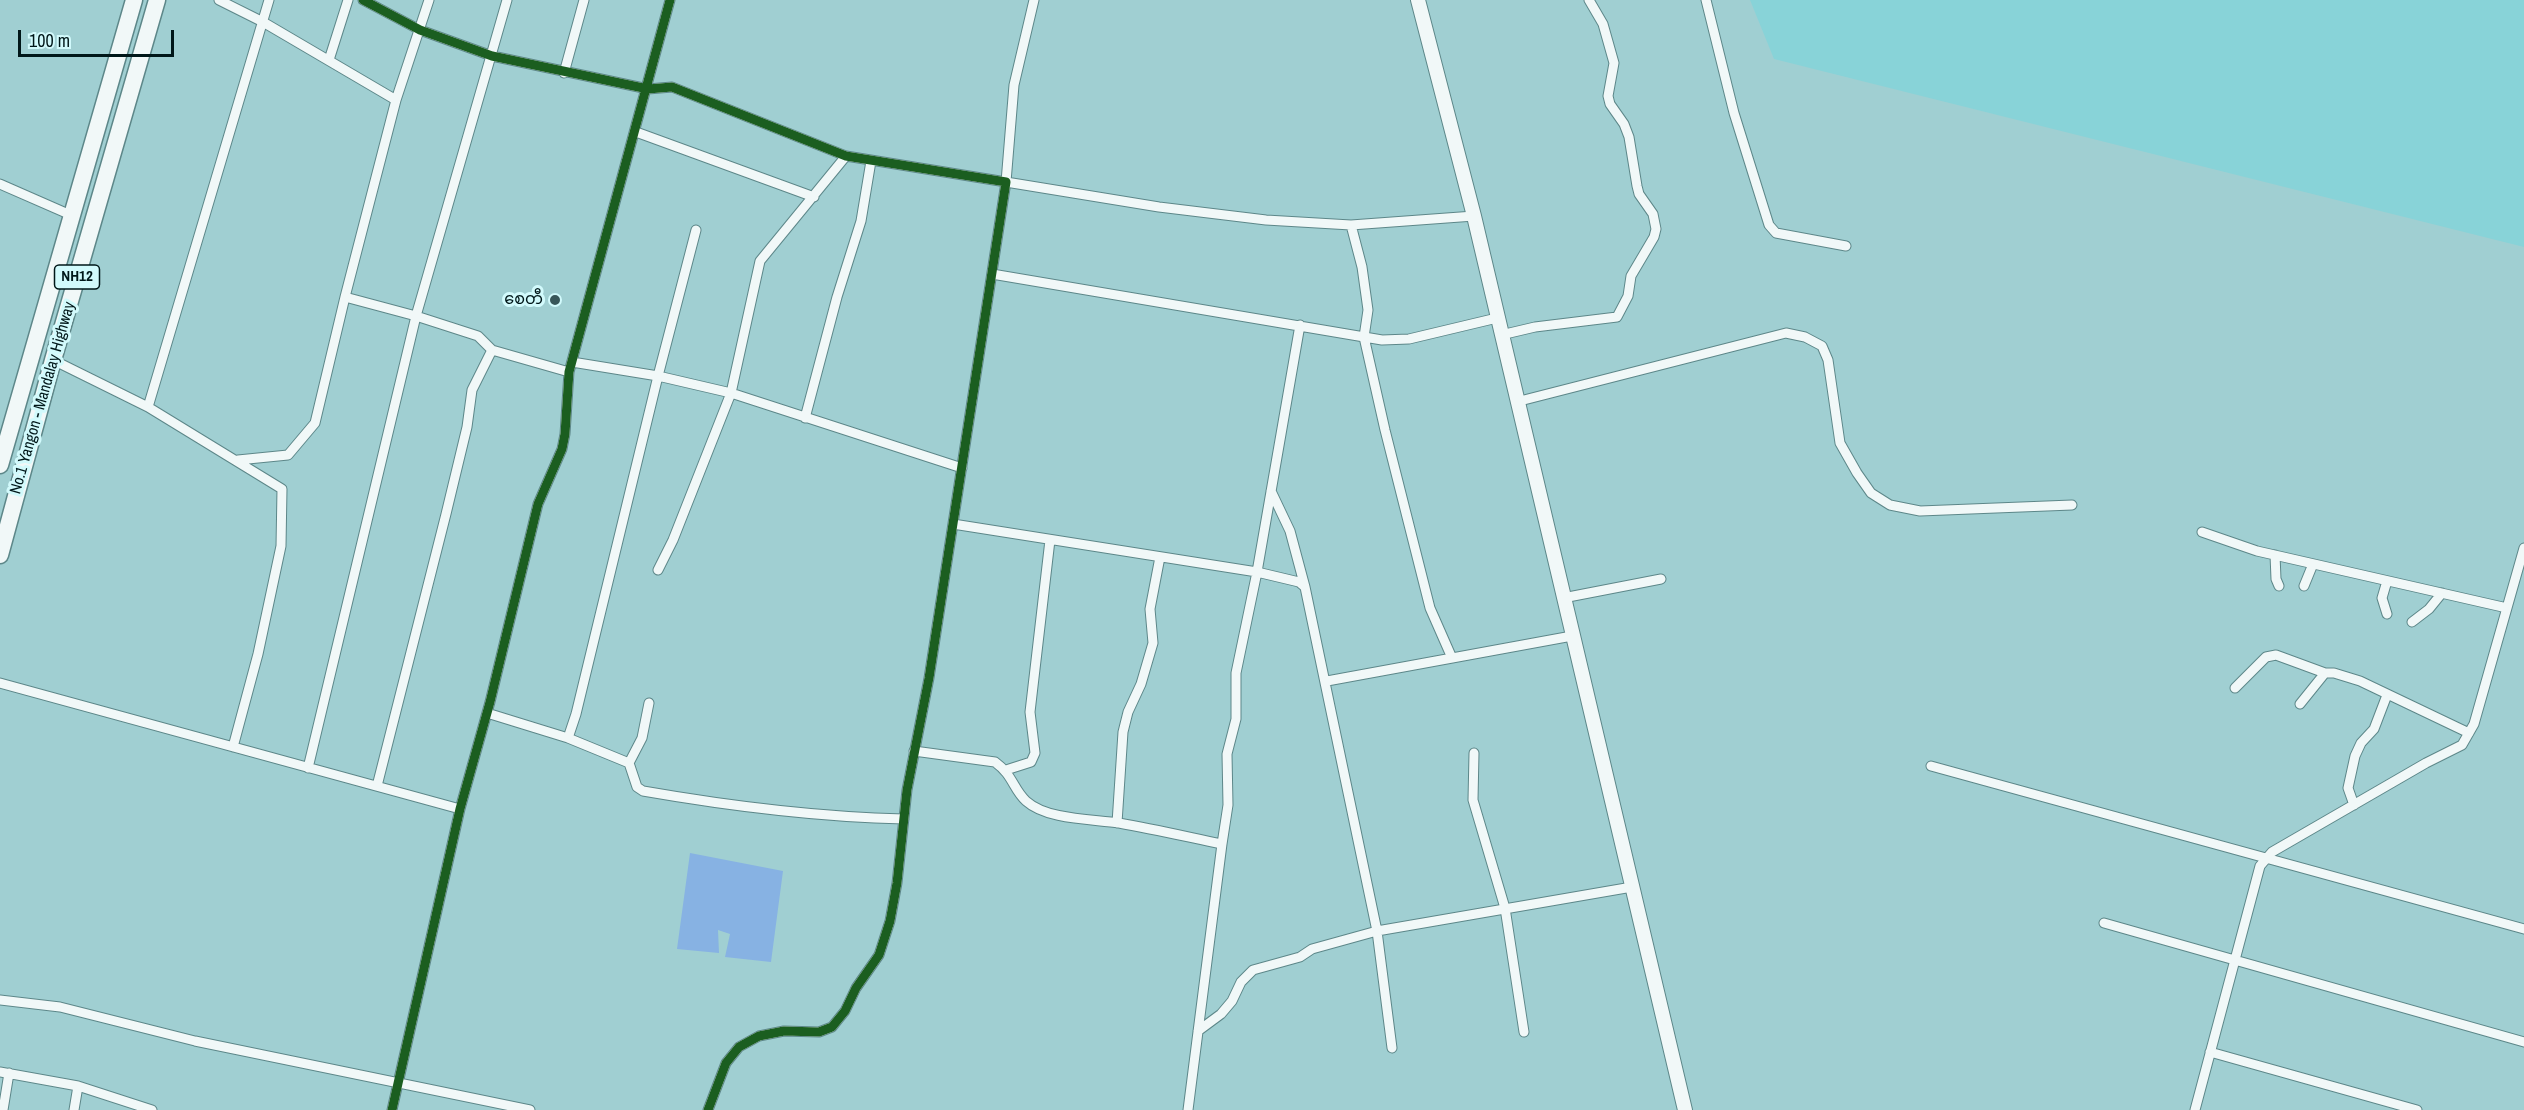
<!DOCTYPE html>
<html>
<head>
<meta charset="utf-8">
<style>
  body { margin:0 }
  #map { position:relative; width:2524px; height:1110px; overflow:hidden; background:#a0cfd2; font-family:"Archivo Narrow",sans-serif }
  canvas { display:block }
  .scale { position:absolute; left:18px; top:30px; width:156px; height:27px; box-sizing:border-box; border:3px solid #001719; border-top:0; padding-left:8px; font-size:18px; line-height:21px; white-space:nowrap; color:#001719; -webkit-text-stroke:4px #d2fafc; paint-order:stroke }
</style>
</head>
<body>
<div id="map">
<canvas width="2524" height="1110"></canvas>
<div class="scale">100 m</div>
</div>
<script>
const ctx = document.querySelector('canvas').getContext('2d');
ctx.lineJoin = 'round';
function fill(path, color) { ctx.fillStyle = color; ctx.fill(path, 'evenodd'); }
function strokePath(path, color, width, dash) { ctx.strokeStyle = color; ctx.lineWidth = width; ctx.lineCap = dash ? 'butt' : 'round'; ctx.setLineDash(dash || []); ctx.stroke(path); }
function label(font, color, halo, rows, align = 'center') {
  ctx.font = font + ' "Archivo Narrow","Noto Sans Myanmar",sans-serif'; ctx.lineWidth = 6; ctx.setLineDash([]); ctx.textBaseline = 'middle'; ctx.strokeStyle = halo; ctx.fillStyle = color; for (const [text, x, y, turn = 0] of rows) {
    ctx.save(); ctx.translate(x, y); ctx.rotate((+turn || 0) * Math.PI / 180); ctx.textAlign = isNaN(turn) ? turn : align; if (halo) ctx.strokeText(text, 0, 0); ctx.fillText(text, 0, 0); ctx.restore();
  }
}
fill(new Path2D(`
  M1750,0h774v247l-750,-188z`), '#88d3d8');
fill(new Path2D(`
  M690,853l93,18 -12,91 -46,-5 5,-23 -12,-4 1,23 -42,-4z`), '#87b2e3');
const minor = new Path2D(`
  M219,0l44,22 133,78
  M363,0l57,30 72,26 156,33 24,-2 174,69 160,26 -77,496 -22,112 -10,93 -7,38 -11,34 -23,33 -11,23 -13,16 -13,5 -35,-1 -25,5 -20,11 -13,16 -18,47
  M1034,0l-20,85 -8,97 153,25 107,13 85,5 123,-9
  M1706,0l28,113 35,112 7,8 70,13
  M329,60l19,-60
  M564,73l20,-73
  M636,132l178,65
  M0,184l73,32
  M1351,225l11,42 6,43 -4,27 21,93 45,178 22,50
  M992,274l390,66 27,-1 88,-21
  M345,297l71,19 62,20 14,14 77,22
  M1501,335l34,-8 82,-10 11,-21 3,-20 23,-39 2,-8 -3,-15 -14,-20 -2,-8 -8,-49 -5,-13 -14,-20 -2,-8 6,-33 -11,-39 -14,-24
  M53,360l95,47 134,82 -1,57 -23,108 -25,93
  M572,362l86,14 73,17 231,75
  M1516,402l270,-69 19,4 17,9 6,14 12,83 17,30 14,20 19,12 30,6 152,-6
  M148,407l121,-407
  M805,418l32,-121 24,-76 10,-60
  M238,460l50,-5 27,-32 30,-126 51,-197 33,-100
  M1271,491l19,40 15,56
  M953,524l304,48 42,10 6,5 72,344 15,117
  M2202,532l55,19 250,57
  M2275,555l1,24 3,7
  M658,570l15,-30 58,-147 29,-132 86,-105
  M2387,581l-5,17 5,16
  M2304,586l9,-22
  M1563,598l98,-19
  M2412,622l17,-13 13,-16
  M1327,681l245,-45
  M0,683l460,126
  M2235,688l31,-31 10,-2 49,18h9l26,8 109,52
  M649,703l-7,35 -13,25 8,24 6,4c86,15 174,26 261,28
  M2300,704l25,-31
  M487,713l81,25 61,25
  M568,738l8,-24 82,-338 38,-146
  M914,751l81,11c18,13 18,27 31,39 21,19 66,18 93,22 34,6 69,14 103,21l6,-39 -1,-51 9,-35v-46l21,-101 43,-247
  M1474,753l-1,47 32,108 19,124
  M1931,766l593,163
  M308,768l108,-452 91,-316
  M1006,770l25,-8 4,-9 -5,-41 20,-172
  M377,786l69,-272 21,-87 5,-37 20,-40
  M2354,805l-6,-17 7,-32 6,-13 13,-14 13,-34
  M1117,823l6,-91 5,-20 13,-28 12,-41 -3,-34 10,-52
  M2104,923l420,119
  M0,1000l60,7 135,34 335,69
  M1198,1031l23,-17 11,-13 9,-19 12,-12 47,-13 12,-8 65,-18 255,-44
  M2210,1052l207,58
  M0,1072l78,14 74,24
  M3,1110l6,-37
  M74,1110l4,-24
  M392,1110l68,-301 30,-107 48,-198 24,-55 3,-15 4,-62 101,-372
  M1188,1110l34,-266
  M2195,1110l65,-244 12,-14 154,-89 36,-18 12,-21 50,-176`);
const secondary = new Path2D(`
  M1418,0l56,216 211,894`);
const trunk = new Path2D(`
  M0,465l134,-465
  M0,555l53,-195 104,-360`);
strokePath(minor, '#5d8789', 11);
strokePath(secondary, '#5d8789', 16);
strokePath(trunk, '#5d8789', 19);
strokePath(minor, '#f1f8f8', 9);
strokePath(secondary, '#f1f8f8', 14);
strokePath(trunk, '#f1f8f8', 16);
strokePath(new Path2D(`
  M363,0l57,30 72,26 156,33 24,-2 174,69 160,26 -77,496 -22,112 -10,93 -7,38 -11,34 -23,33 -11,23 -13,16 -13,5 -35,-1 -25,5 -20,11 -13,16 -18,47
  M392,1110l68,-301 30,-107 48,-198 24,-55 3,-15 4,-62 101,-372`), '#1b5e20', 9);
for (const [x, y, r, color] of [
  [555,300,6,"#38575a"]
]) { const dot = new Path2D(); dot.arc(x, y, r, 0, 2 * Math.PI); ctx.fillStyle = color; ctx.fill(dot); strokePath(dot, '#d2fafc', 2); }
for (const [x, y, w] of [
  [77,277,45]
]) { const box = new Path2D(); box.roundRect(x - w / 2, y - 12, w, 24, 4.5); ctx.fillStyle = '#d2fafc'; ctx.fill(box); strokePath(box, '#001719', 1.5); }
label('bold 15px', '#001719', null, [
  ["NH12",77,277]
]);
label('16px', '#001719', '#d2fafc', [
  ["စေတီ",543,300]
], 'right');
label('16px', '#001719', '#d2fafc', [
  ["No.1 Yangon - Mandalay Highway",43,398,-74]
]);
</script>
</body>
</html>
